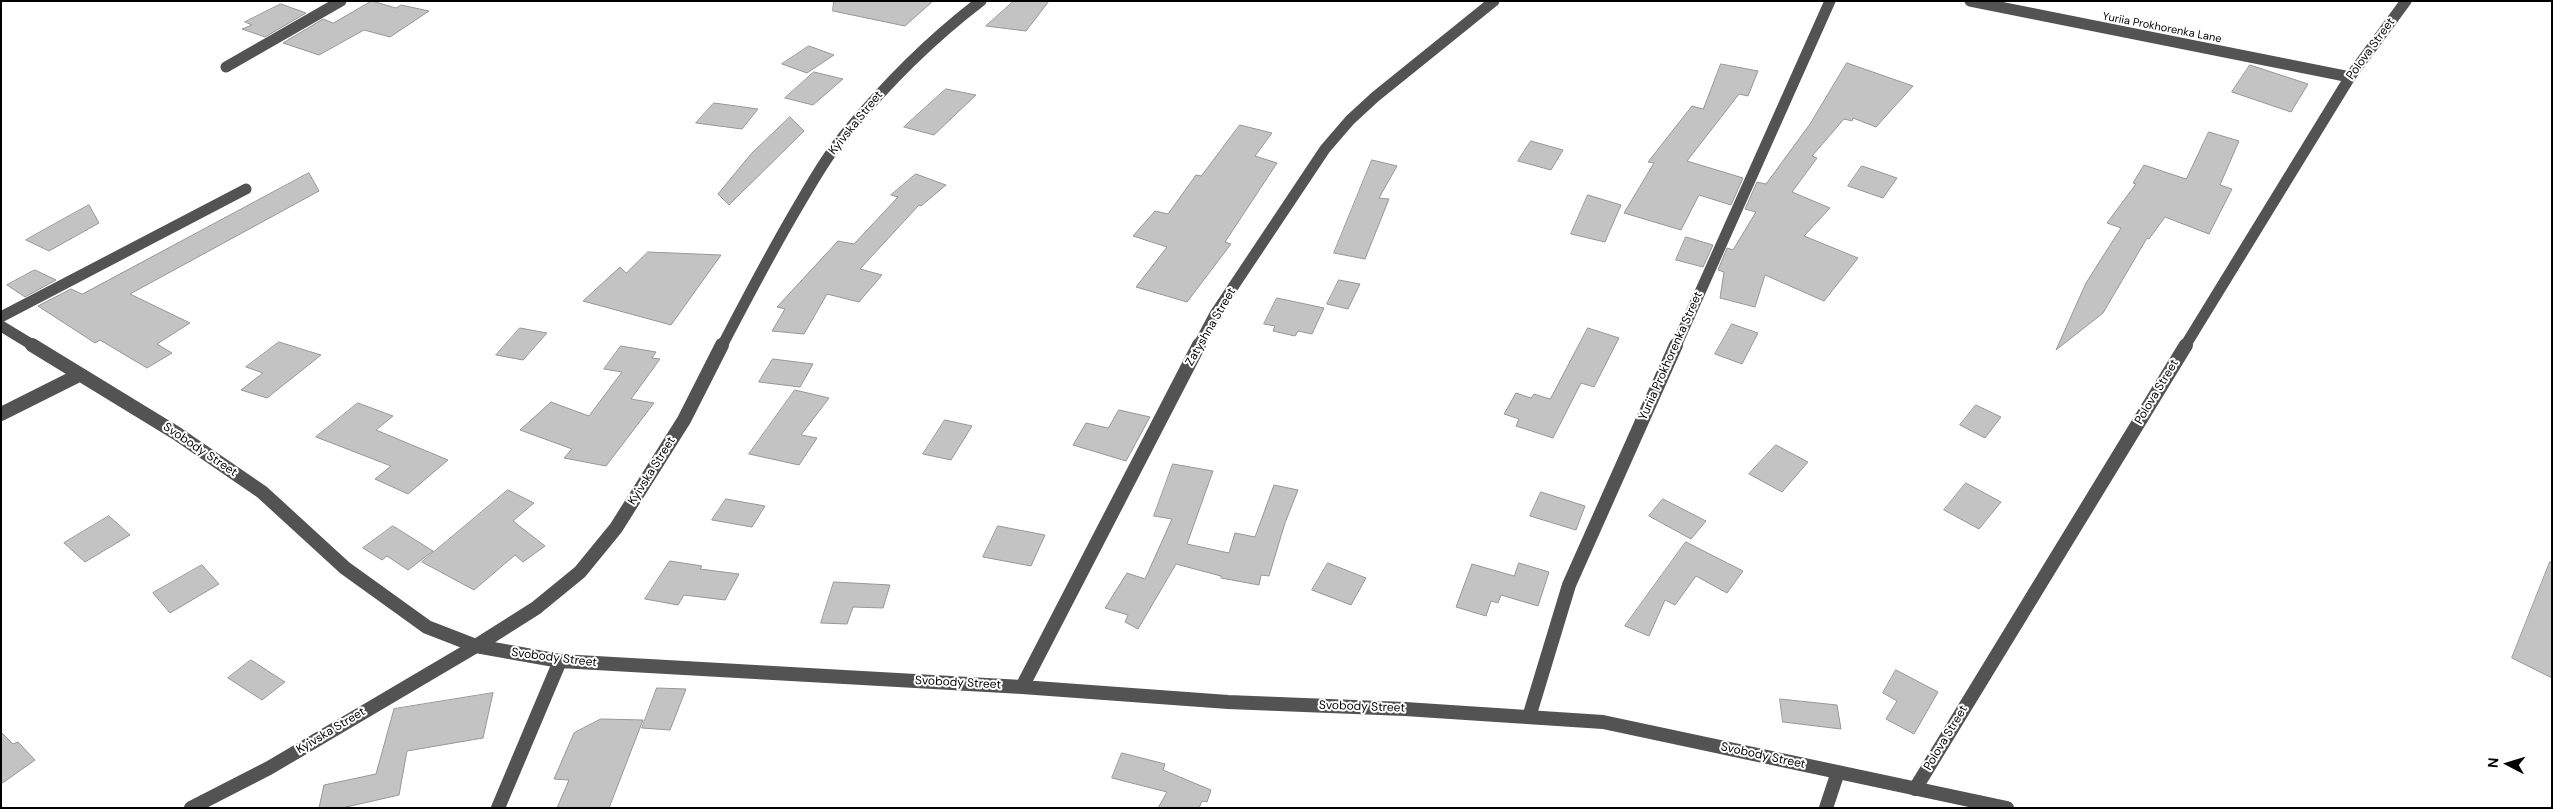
<!DOCTYPE html>
<html>
<head>
<meta charset="utf-8">
<style>
  body { margin:0 }
  #map { position:relative; width:2553px; height:809px; overflow:hidden; background:#fff; font-family:"DM Sans",sans-serif }
  canvas { display:block }
  .frame { position:absolute; inset:0; border:2px solid #000; pointer-events:none }
  .north { position:absolute; left:2483px; top:739px; width:50px; height:50px; -webkit-text-stroke:4px #fff; paint-order:stroke; rotate:275deg; font-size:14px; font-weight:700; line-height:20px; text-align:center; color:#000 }
  .north::after { content:''; display:block; margin:auto; width:18px; height:22px; background:#000; clip-path:polygon(50% 0,100% 100%,50% 72%,0 100%) }
</style>
</head>
<body>
<div id="map">
<canvas width="2553" height="809"></canvas>
<div class="frame"></div>
<div class="north">N</div>
</div>
<script>
const ctx = document.querySelector('canvas').getContext('2d');
ctx.lineJoin = 'round';
function fill(path, color) { ctx.fillStyle = color; ctx.fill(path, 'evenodd'); }
function strokePath(path, color, width, dash) { ctx.strokeStyle = color; ctx.lineWidth = width; ctx.lineCap = dash ? 'butt' : 'round'; ctx.setLineDash(dash || []); ctx.stroke(path); }
function label(font, color, halo, rows, align = 'center') {
  ctx.font = font + ' "DM Sans",sans-serif'; ctx.lineWidth = 4; ctx.setLineDash([]); ctx.textBaseline = 'middle'; ctx.strokeStyle = halo; ctx.fillStyle = color; for (const [text, x, y, turn = 0] of rows) {
    ctx.save(); ctx.translate(x, y); ctx.rotate((+turn || 0) * Math.PI / 180); ctx.textAlign = isNaN(turn) ? turn : align; if (halo) ctx.strokeText(text, 0, 0); ctx.fillText(text, 0, 0); ctx.restore();
  }
}
const building = new Path2D(`
  M372,1l24,7 5,-3 28,6 -39,26 -26,-7 -45,25 -36,-12 40,-24 10,4z
  M834,1h99l-28,25 -72,-15z
  M1014,1h35l-23,30 -40,-5z
  M281,4l25,9 -41,24 -23,-8 10,-4 -7,-3z
  M809,46l25,9 -27,18 -25,-9z
  M1847,63l66,23 -37,41 -23,-9 -1,3 -8,-2 -32,37 5,2 -25,34 38,16 -26,28 54,22 -34,43 -59,-26 -10,32 -35,-9 4,-26 -6,-2 9,-22 6,2 23,-38 -11,-3 12,-27 9,2 44,-60z
  M1721,64l37,7 -10,25 -9,-2 -52,67 56,17 -12,27 -32,-10 -18,35 -57,-17 30,-50 -6,-1 44,-56 11,3z
  M2250,65l58,19 -17,28 -59,-20z
  M814,72l29,7 -30,26 -28,-7z
  M946,89l30,6 -42,40 -30,-8z
  M714,103l44,6 -16,20 -46,-6z
  M790,117l14,14 -75,74 -11,-11 33,-40z
  M1240,125l32,8 -17,23 22,7 -52,79 6,2 -44,58 -51,-15 31,-40 -34,-11 22,-25 13,3 28,-39 5,1z
  M2209,132l30,9 -19,44 12,4 -23,45 -44,-17 -16,22 -2,-1 -44,75 -47,37 30,-67 35,-55 -14,-5 29,-39 -3,-1 11,-18 42,14z
  M1531,141l32,9 -12,20 -33,-9z
  M1372,160l25,6 -18,32 10,1 -24,60 -31,-6z
  M1862,166l35,12 -14,20 -35,-12z
  M309,173l10,18 -189,103 60,29 -33,21 15,9 -25,15 -47,-28 -5,3 -57,-37 33,-17 11,5z
  M916,174l30,11 -25,21 -2,-1 -59,64 22,6 -23,27 -32,-8 -23,40 -32,-3 13,-22 -8,-2 61,-66 16,3 44,-47 -7,-2z
  M1588,195l33,10 -16,37 -34,-8z
  M89,205l10,18 -50,28 -23,-11z
  M1686,237l27,8 -10,22 -27,-7z
  M648,252l73,3 -50,70 -88,-24 37,-34 6,6z
  M35,270l21,10 -31,17 -18,-12z
  M1339,280l21,4 -12,25 -21,-5z
  M1277,298l47,10 -12,26 -14,-3 -3,5 -22,-5 2,-5 -11,-2z
  M1732,324l26,9 -16,31 -27,-10z
  M520,328l27,5 -24,27 -27,-5z
  M1588,328l31,10 -25,49 -13,-4 -28,55 -37,-12 3,-7 -15,-5 12,-21 15,5 3,-4 16,5z
  M279,342l42,13 -54,43 -26,-8 22,-17 -17,-6z
  M621,346l35,6 -4,6 8,1 -29,40 23,4 -48,63 -42,-8 8,-9 -52,-19 31,-28 38,14 33,-44 -18,-3z
  M773,359l40,5 -13,23 -41,-5z
  M795,390l34,8 -28,37 16,3 -18,27 -50,-11z
  M358,403l35,13 -17,14 72,30 -40,34 -33,-15 16,-13 -75,-29z
  M1976,405l25,12 -16,21 -25,-13z
  M1119,410l31,7 -24,44 -53,-16 13,-22 22,5z
  M945,420l27,6 -21,34 -28,-6z
  M1776,445l32,17 -26,30 -33,-18z
  M1173,464l40,7 -26,73 42,9 6,-20 20,4 19,-52 24,5 -13,33 -16,53 -8,-1 -2,10 -38,-7v-2l-45,-12 -38,65 -13,-7 3,-7 -23,-7 22,-35 18,6 27,-60 -18,-3z
  M1966,483l35,19 -22,27 -35,-19z
  M508,490l26,13 -21,18 32,25 -22,16 -8,-7 -41,35 -52,-28z
  M1541,492l44,14 -9,24 -46,-14z
  M726,499l39,7 -13,21 -40,-7z
  M1663,499l43,22 -15,18 -42,-23z
  M109,516l21,19 -45,27 -21,-19z
  M393,526l40,25 -25,19 -21,-14 -5,4 -19,-12z
  M998,526l47,9 -14,31 -48,-9z
  M1686,542l57,29 -16,22 -31,-17 -21,29 -10,-5 -16,36 -24,-10z
  M670,561l32,5 -2,3 39,5 -14,26 -41,-5 -6,10 -33,-6z
  M2550,562h2v116l-40,-20z
  M1328,563l38,15 -15,27 -39,-15z
  M1519,563l30,9 -11,34 -37,-11 -3,8 -7,-2 -5,15 -30,-9 16,-43 42,12z
  M202,565l17,19 -49,29 -17,-20z
  M834,582l56,3 -7,23 -30,-1 -6,17 -26,-1z
  M251,660l34,22 -23,18 -34,-22z
  M1896,670l42,22 -24,42 -28,-15 11,-18 -14,-8z
  M657,688l29,1 -16,41 -28,-2z
  M493,693l-10,45 -76,13 -8,44 -57,13h-23l5,-23 52,-11 18,-65z
  M1780,699l57,6 4,24 -58,-7z
  M601,719l42,1 -34,88h-52l12,-28 -15,-1 20,-46z
  M1,732l12,12 5,-2 17,18 -34,24z
  M1122,753l43,11 -2,6 48,20 -4,12 -5,-1 -3,7h-41l9,-16 -55,-14z`);
fill(building, '#c3c3c3');
strokePath(building, '#979797', 1);
strokePath(new Path2D(`
  M1970,1l380,76
  M226,67l115,-66
  M1,317l245,-128
  M1,326l33,20
  M722,346c25,-48 50,-96 78,-143 14,-24 28,-48 46,-70 40,-49 84,-93 135,-132
  M1198,346l17,-32 110,-165 25,-29 25,-23 119,-96
  M1676,346l154,-345
  M2185,346l165,-269 56,-76`), '#535353', 11);
strokePath(new Path2D(`
  M32,345l144,88 86,59 83,76 82,59 49,19 84,15 462,26 206,15 177,7 198,13 404,86
  M1,414l78,-39
  M1022,687l177,-342
  M1529,717l40,-132 107,-240
  M1915,789l271,-444
  M191,808l78,-40 207,-122 60,-38 44,-36 36,-44 68,-108 38,-75
  M498,808l62,-147
  M1826,808l12,-36`), '#535353', 14);
label('11px', '#000', '#fff', [
  ["Yuriia Prokhorenka Lane",2162,28,11]
]);
label('12px', '#000', '#fff', [
  ["Polova Street",2371,49,-54],
  ["Kyivska Street",856,123,-51],
  ["Zatyshna Street",1211,327,-60],
  ["Yuriia Prokhorenka Street",1671,356,-66],
  ["Polova Street",2157,392,-59],
  ["Svobody Street",200,450,34],
  ["Kyivska Street",652,471,-58],
  ["Svobody Street",554,658,7],
  ["Svobody Street",958,683,3],
  ["Svobody Street",1362,707,2],
  ["Kyivska Street",331,731,-31],
  ["Polova Street",1946,738,-59],
  ["Svobody Street",1763,756,12]
]);
</script>
</body>
</html>
